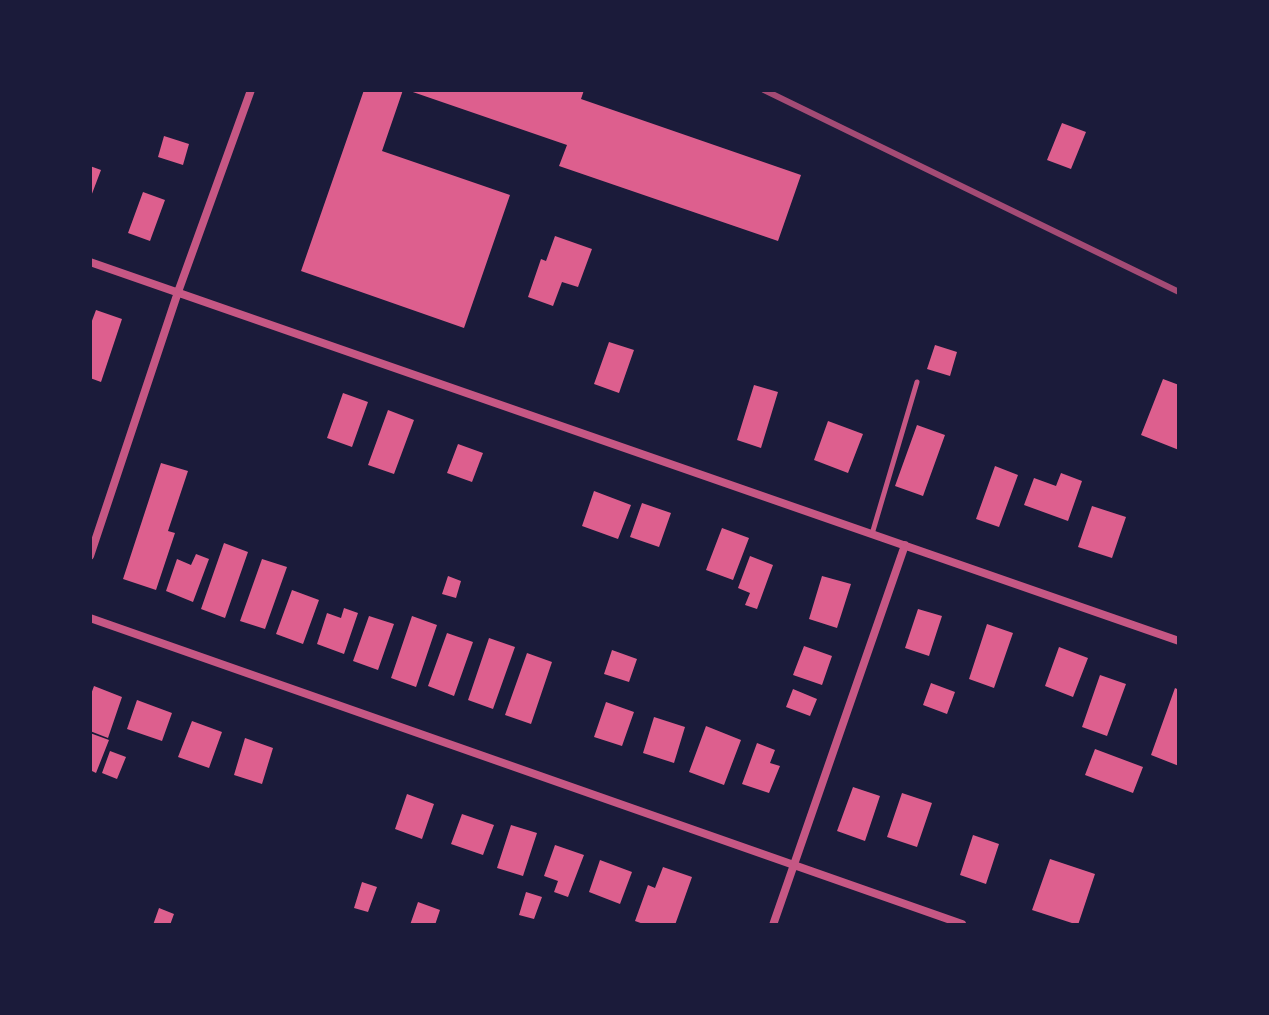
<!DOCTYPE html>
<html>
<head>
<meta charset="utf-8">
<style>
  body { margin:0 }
  #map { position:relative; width:1269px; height:1015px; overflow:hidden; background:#1b1b3a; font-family:"Exo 2",sans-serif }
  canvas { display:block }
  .frame { position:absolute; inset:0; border:92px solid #1b1b3a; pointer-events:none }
</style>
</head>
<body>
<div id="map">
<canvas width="1269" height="1015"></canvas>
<div class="frame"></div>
</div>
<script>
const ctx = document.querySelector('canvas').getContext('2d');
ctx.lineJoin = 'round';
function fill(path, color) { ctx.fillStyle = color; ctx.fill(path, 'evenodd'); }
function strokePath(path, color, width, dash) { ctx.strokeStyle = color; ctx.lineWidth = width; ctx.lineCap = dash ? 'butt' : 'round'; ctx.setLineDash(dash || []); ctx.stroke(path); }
fill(new Path2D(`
  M364,90h39l-21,61 128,44 -46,133 -163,-57z
  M407,90h177l-3,9 220,76 -23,66 -219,-75 8,-21z
  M1062,123l24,9 -15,37 -24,-9z
  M164,136l25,8 -6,21 -25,-8z
  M90,166l11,4 -11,29z
  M143,192l22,8 -15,41 -22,-8z
  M555,236l37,13 -14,38 -16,-5 -9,24 -25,-9 13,-38 5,2z
  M96,310l26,9 -21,63 -11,-4v-52z
  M609,342l25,8 -15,43 -25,-9z
  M935,345l22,7 -7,24 -23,-7z
  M1163,379l16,6v65l-38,-15z
  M754,385l24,7 -17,56 -24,-8z
  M343,393l25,9 -16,45 -25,-9z
  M388,410l26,10 -20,54 -26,-9z
  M828,421l35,13 -15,39 -34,-13z
  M917,425l28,10 -22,61 -28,-10z
  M458,444l25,9 -11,29 -25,-9z
  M161,463l27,8 -20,60 7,2 -19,57 -33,-11z
  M995,466l23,9 -19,52 -23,-8z
  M1061,473l21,8 -14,40 -44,-16 10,-27 22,8z
  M594,491l37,14 -13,34 -36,-13z
  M642,503l29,10 -12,34 -29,-10z
  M1092,506l34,11 -14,41 -34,-11z
  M722,528l27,10 -16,42 -27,-10z
  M224,543l24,9 -23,66 -24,-9z
  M196,554l13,5 -16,43 -27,-11 11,-32 14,6z
  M750,556l23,9 -16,44 -12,-4 5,-12 -12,-5z
  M262,559l25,8 -22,62 -25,-8z
  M448,576l13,5 -5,17 -14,-4z
  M822,576l29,8 -14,44 -28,-9z
  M292,590l27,10 -16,44 -27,-10z
  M344,608l14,5 -14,41 -27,-10 10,-31 14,5z
  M918,609l24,7 -13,40 -24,-8z
  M369,616l25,8 -16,46 -25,-9z
  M412,616l25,9 -21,62 -25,-9z
  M987,624l26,9 -19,55 -25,-9z
  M447,633l26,9 -19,54 -26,-10z
  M489,638l26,9 -22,62 -25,-9z
  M804,646l28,10 -10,29 -29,-10z
  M1059,647l29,11 -15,39 -28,-11z
  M612,650l25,9 -8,23 -25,-8z
  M527,653l25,9 -21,62 -26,-9z
  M1100,675l26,9 -19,52 -25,-9z
  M931,683l24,9 -8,22 -24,-9z
  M94,686l28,11 -14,41 -18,-7v-34z
  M1175,688l4,2v76l-28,-11z
  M793,689l24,10 -7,17 -24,-9z
  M137,700l35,13 -10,28 -35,-12z
  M606,702l28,10 -12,34 -28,-9z
  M654,717l31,10 -11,36 -31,-10z
  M192,721l30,11 -13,36 -31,-11z
  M706,726l35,14 -17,45 -35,-13z
  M90,733l19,7 -13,33 -6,-3z
  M245,738l28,10 -11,36 -28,-9z
  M757,743l18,7 -5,13 10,3 -11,27 -27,-9z
  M1095,749l48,18 -10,26 -48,-18z
  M110,751l16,6 -9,22 -15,-6z
  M853,787l27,9 -15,45 -28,-10z
  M902,793l30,10 -15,44 -30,-10z
  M407,794l27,10 -12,35 -27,-10z
  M462,814l32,11 -11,30 -32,-11z
  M511,825l26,8 -14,43 -26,-8z
  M973,835l26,9 -13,40 -26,-9z
  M555,845l29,10 -16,42 -14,-5 4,-11 -14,-5z
  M1050,859l45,15 -17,51 -46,-15z
  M600,860l32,12 -12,32 -31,-12z
  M663,867l29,10 -17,48h-29l-11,-4 13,-36 7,3z
  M362,882l15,5 -9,25 -14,-4z
  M526,892l16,5 -8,22 -15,-4z
  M418,902l22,8 -5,15h-25z
  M159,908l15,6 -4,11h-17z`), '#dd5f8e');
strokePath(new Path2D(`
  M872,534l45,-152`), '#c65784', 5);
strokePath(new Path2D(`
  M90,262l1089,379
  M90,556l88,-264 73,-202
  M90,618l872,306
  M773,925l132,-380`), '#c65784', 8);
strokePath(new Path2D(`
  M764,90l415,202`), '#a44b75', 6);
</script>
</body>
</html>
